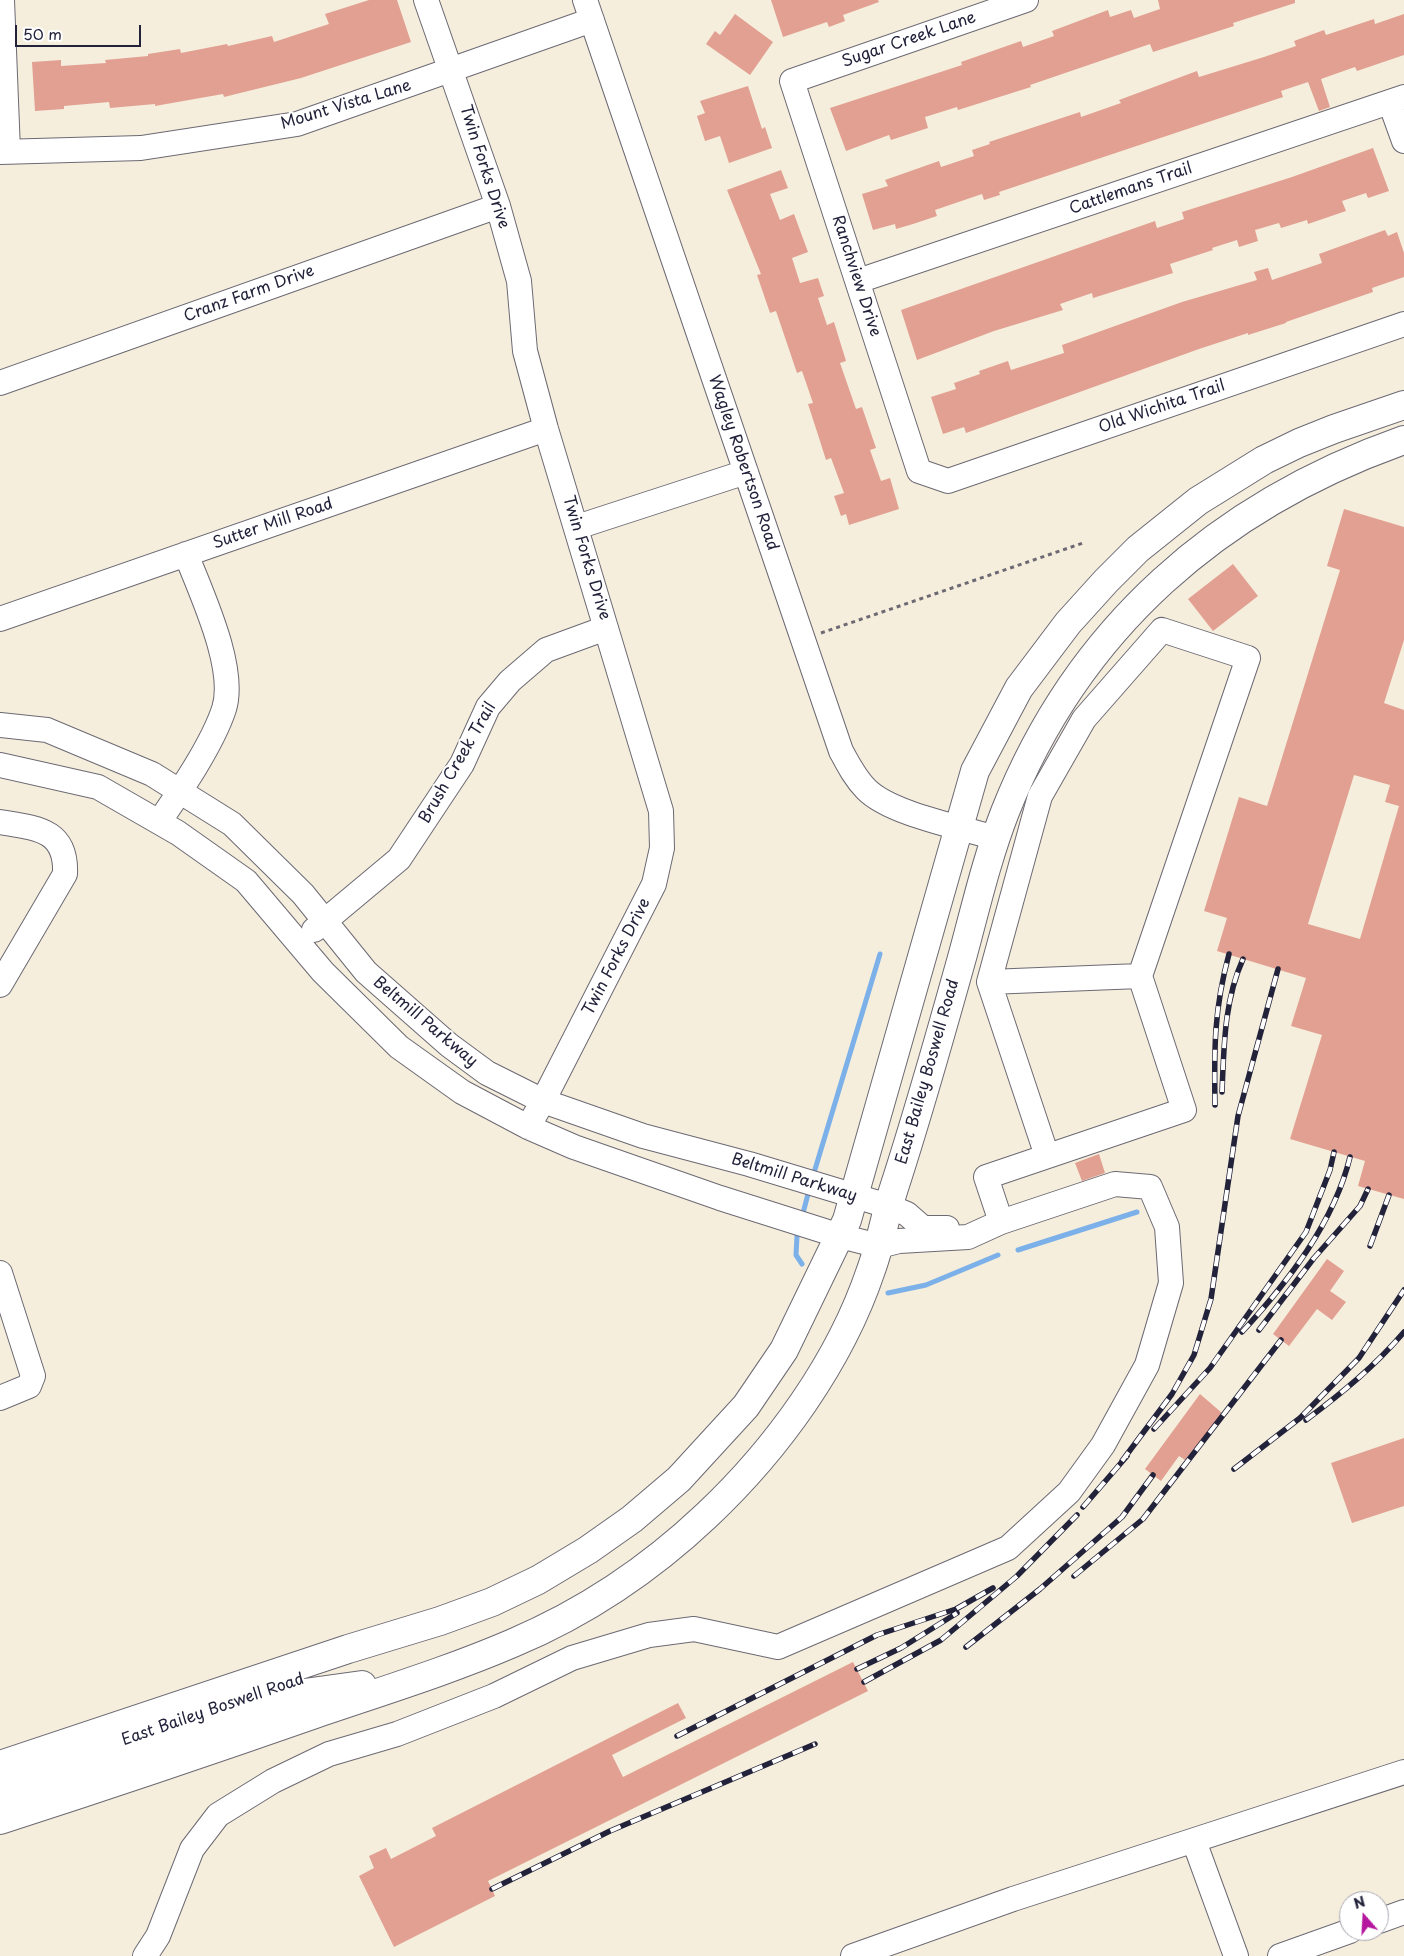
<!DOCTYPE html>
<html>
<head>
<meta charset="utf-8">
<style>
  body { margin:0 }
  #map { position:relative; width:1404px; height:1956px; overflow:hidden; background:#f5eedc; font-family:"Playpen Sans",sans-serif }
  canvas { display:block }
  .north { position:absolute; left:1339px; top:1891px; width:50px; height:50px; box-sizing:border-box; background:#fff; border:1px solid #a7a7b1; border-radius:50%; rotate:341deg; font-size:14px; font-weight:700; line-height:20px; text-align:center; color:#22223b }
  .north::after { content:''; display:block; margin:auto; width:18px; height:22px; background:#b5179e; clip-path:polygon(50% 0,100% 100%,50% 72%,0 100%) }
  .scale { position:absolute; left:15px; top:25px; width:126px; height:22px; box-sizing:border-box; border:2px solid #22223b; border-top:0; padding-left:6px; font-size:15px; line-height:18px; white-space:nowrap; color:#22223b; -webkit-text-stroke:4px #fff; paint-order:stroke }
</style>
</head>
<body>
<div id="map">
<canvas width="1404" height="1956"></canvas>
<div class="north">N</div>
<div class="scale">50 m</div>
</div>
<script>
const ctx = document.querySelector('canvas').getContext('2d');
ctx.lineJoin = 'round';
function strokePath(path, color, width, dash) { ctx.strokeStyle = color; ctx.lineWidth = width; ctx.lineCap = dash ? 'butt' : 'round'; ctx.setLineDash(dash || []); ctx.stroke(path); }
function fill(path, color) { ctx.fillStyle = color; ctx.fill(path, 'evenodd'); }
function label(font, color, halo, rows, align = 'center') {
  ctx.font = font + ' "Playpen Sans",sans-serif'; ctx.lineWidth = 4; ctx.setLineDash([]); ctx.textBaseline = 'middle'; ctx.strokeStyle = halo; ctx.fillStyle = color; for (const [text, x, y, turn = 0] of rows) {
    ctx.save(); ctx.translate(x, y); ctx.rotate((+turn || 0) * Math.PI / 180); ctx.textAlign = isNaN(turn) ? turn : align; if (halo) ctx.strokeText(text, 0, 0); ctx.fillText(text, 0, 0); ctx.restore();
  }
}
strokePath(new Path2D(`
  M813,1176l67,-222
  M802,1217l6,-23
  M797,1236l-1,19 6,9
  M1018,1250l119,-38
  M888,1293l38,-8 72,-30`), '#7cb0e9', 5);
fill(new Path2D(`
  M369,0h28l14,42 -110,36 -77,19 -1,-3 -68,12v-2l-45,4 -1,-6 -45,4v3l-29,2 -3,-49 29,-2v6l45,-3 -1,-3 43,-4v-2l32,-5 1,4 46,-9 1,2 44,-10 2,6 55,-18 -4,-10z
  M771,0h107l1,2 -36,13 2,6 -16,6 -2,-5 -44,15z
  M1158,0h137v3l-62,20 1,3 -81,26 -3,-8 -120,41 1,2 -73,23 -1,-3 -32,10 3,11 -37,12 -2,-5 -43,16 -16,-43 132,-43 -1,-3 60,-21 2,6 31,-11 -2,-5 56,-21 2,7 21,-7 3,8 26,-9z
  M735,14l38,28 -23,33 -44,-31 9,-13 5,4z
  M1404,14v41l-47,16 -2,-4 -34,12 9,28 -11,4 -11,-29 -27,9 2,6 -284,95 1,3 -16,5 -2,-6 -47,16 2,6 -24,8 -17,5 -1,-5 -22,6 -11,-36 26,-8 -3,-6 54,-19 2,6 33,-11 -2,-6 18,-6 -1,-2 91,-30 1,5 40,-14 -2,-3 78,-29 2,6 65,-20 32,-11 -2,-5 30,-11 2,5 48,-16 1,5z
  M748,86l14,43 3,-2 7,21 -43,15 -9,-27 -15,5 -8,-25 8,-3 -5,-12z
  M1373,148l16,43 -21,7 -2,-5 -24,8 4,10 -38,13 -1,-4 -26,8 -2,-5 -24,7 3,11 -19,6 -2,-7 -25,8 1,2 -43,14 3,9 -80,25 -1,-5 -32,11 3,6 -69,21 -77,29 -16,-50 254,-89 2,7 27,-9 -2,-7 110,-35z
  M781,170l7,18 -18,6 10,26 14,-6 14,38 -16,6 8,25 18,-5 6,18 -6,2 9,27 7,-3 12,39 -6,2 16,46 6,-2 14,41 -6,2 11,31 9,-3 9,31 -50,16 -3,-11 -5,2 -7,-20 10,-3 -13,-35 -5,2 -6,-19 -12,-37 5,-1 -11,-32 -5,2 -21,-62 -6,2 -13,-38 4,-1 -34,-84z
  M1385,230l3,6 9,-4 7,21v24l-32,11 1,4 -87,30v1l-38,12v-2l-49,16 -233,84 -2,-6 -21,7 -12,-37 25,-8 -2,-6 26,-9 -1,-3 29,-10 3,9 53,-17 -2,-8 120,-43 75,-22 -3,-8 14,-4 4,12 50,-17 -3,-9z
  M1344,509l60,18v113l-20,63 20,7v489l-46,-13 7,-25 -75,-22 32,-104 -31,-9 15,-48 -89,-27 10,-33 -23,-7 35,-114 28,9 73,-236 -13,-4zM1354,775l36,10 -5,17 14,4 -39,133 -52,-15z
  M1233,564l25,32 -45,35 -25,-32z
  M1099,1154l6,19 -23,8 -7,-18z
  M1327,1259l17,12 -14,20 16,11 -14,18 -15,-11 -28,37 -16,-12z
  M1200,1394l22,19 -26,37 -2,-2 -9,12 -6,-4 -18,25 -16,-12z
  M1404,1438v68l-52,17 -21,-60z
  M853,1662l15,29 -380,190 7,15 -101,51 -35,-71 15,-8 -5,-12 17,-8 5,11 45,-23 -4,-8 246,-125 8,15 -74,37 11,22z`), '#e2a092');
const minor = new Path2D(`
  M2,0l6,151
  M426,0l72,206 21,75 6,70 21,78 115,382 1,37 -8,36 -111,217 -15,26
  M585,0l256,751c7,13 14,27 25,38 24,25 95,38 129,49
  M1026,0l-234,81 127,390 29,10 456,-157
  M1390,102l14,39
  M0,152l141,-4 156,-24 295,-104
  M858,281l546,-184
  M0,383l498,-177
  M577,527l169,-55
  M0,619l546,-190
  M0,725l47,5 105,44 80,50 71,70 63,78 83,73 38,28 56,28 100,35 106,28 139,42 19,8 16,14h24
  M0,765l98,22 80,46 68,48 77,91 76,75 63,45 66,35 46,20 146,51 120,38 39,10 20,-5 69,-4 33,-15 114,-38 35,3 17,40 4,56 -24,82 -44,80 -34,47 -61,56 -230,99 -84,-18 -45,6 -77,23 -78,38 -97,38 -68,20 -56,27 -55,34 -26,34 -34,87 -13,20
  M0,822c36,6 67,7 65,52l-65,111
  M159,822c22,-32 53,-77 65,-113 13,-41 -23,-116 -38,-155
  M314,930l85,-71 63,-95 26,-57 22,-26 36,-31 60,-22
  M989,982l151,-6
  M1001,1222l-15,-45 198,-67 -44,-134 108,-318 -86,-28 -78,89 -44,77 -51,186 54,162
  M0,1273l33,103 -4,10 -29,12
  M1194,1841l42,115
  M1379,1921l25,-9
  M853,1956l160,-57 391,-127
  M1280,1956l70,-25`);
const major = new Path2D(`
  M0,1765l348,-116 92,-28 52,-19 46,-22 50,-30 44,-31 47,-40 67,-73 38,-56 63,-130 128,-449 44,-83 49,-65 38,-42 32,-32 60,-48 66,-41 35,-17 35,-14 70,-24
  M0,1793l297,-99 65,-9
  M0,1820c105,-34 209,-69 312,-105 67,-23 136,-44 201,-72 71,-30 137,-74 194,-128 70,-66 133,-153 164,-245 10,-27 14,-55 23,-82 25,-77 47,-155 69,-234 13,-48 24,-96 42,-142 73,-185 215,-307 399,-372`);
strokePath(minor, '#6c6973', 26);
strokePath(major, '#6c6973', 30);
strokePath(new Path2D(`
  M821,633l262,-90`), '#6c6973', 3, [4, 4]);
strokePath(minor, '#fff', 24);
strokePath(major, '#fff', 28);
const rail = new Path2D(`
  M1222,1092c2,-45 2,-91 21,-133
  M1215,1105c-1,-56 -1,-96 14,-151
  M1370,1246l19,-51
  M1259,1330l55,-72 46,-52 8,-17
  M1242,1332c45,-49 92,-109 108,-175
  M1306,1420c36,-27 69,-54 98,-88
  M1154,1429l56,-61 96,-136 24,-62 4,-18
  M1122,1461l50,-67 22,-39 17,-56 27,-183 40,-147
  M1234,1469l66,-51 59,-60 45,-68
  M1083,1507l44,-51
  M1074,1576l69,-57 138,-179
  M966,1647l74,-58 82,-72 31,-42
  M857,1669l44,-21 56,-35
  M864,1682l77,-42 76,-64 60,-61
  M677,1736l200,-101 79,-26 37,-21
  M492,1889l118,-58 205,-87`);
strokePath(rail, '#22223b', 5.5);
strokePath(rail, '#fff', 4, [11]);
label('16px', '#22223b', '#fff', [
  ["Sugar Creek Lane",909,40,-19],
  ["Mount Vista Lane",346,105,-17],
  ["Twin Forks Drive",484,167,72],
  ["Cattlemans Trail",1131,189,-19],
  ["Ranchview Drive",856,276,72],
  ["Cranz Farm Drive",249,294,-20],
  ["Old Wichita Trail",1162,407,-19],
  ["Wagley Robertson Road",743,463,71],
  ["Sutter Mill Road",273,524,-19],
  ["Twin Forks Drive",586,558,73],
  ["Brush Creek Trail",458,763,-60],
  ["Twin Forks Drive",617,957,-63],
  ["Beltmill Parkway",425,1022,40],
  ["East Bailey Boswell Road",928,1072,-74],
  ["Beltmill Parkway",794,1178,17],
  ["East Bailey Boswell Road",213,1710,-19]
]);
</script>
</body>
</html>
